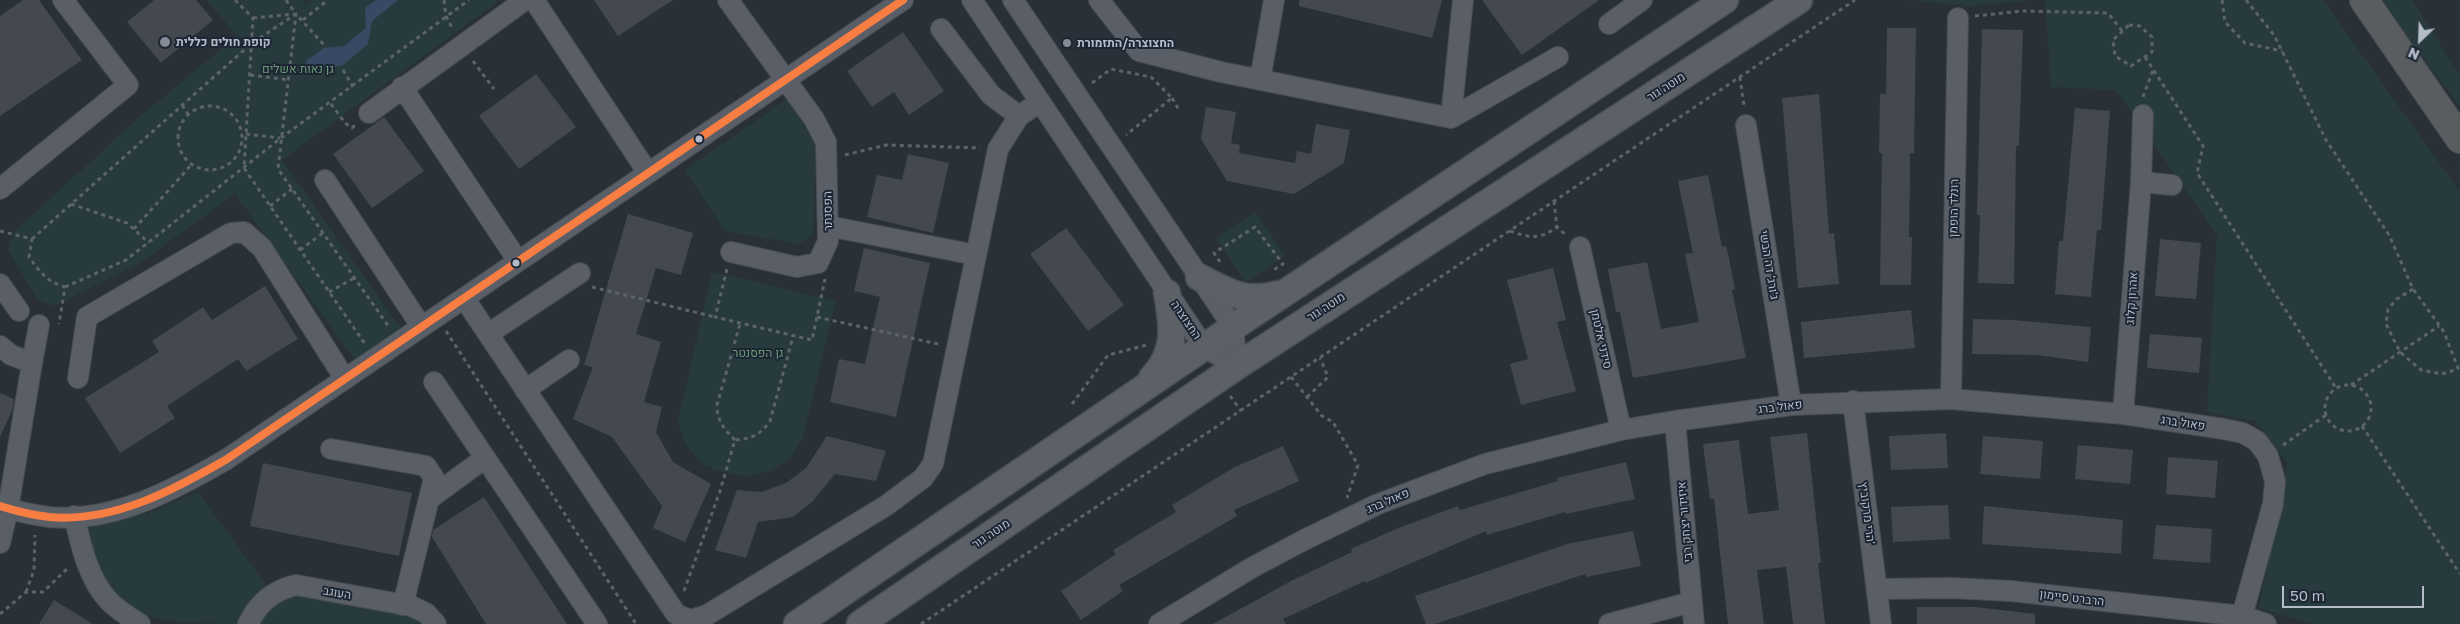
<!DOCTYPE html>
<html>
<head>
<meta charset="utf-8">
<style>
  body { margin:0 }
  #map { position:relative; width:2460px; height:624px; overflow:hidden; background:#2a3038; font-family:"Golos Text",sans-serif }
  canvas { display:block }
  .north { position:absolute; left:2395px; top:15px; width:50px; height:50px; -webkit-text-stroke:4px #1d2633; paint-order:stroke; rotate:204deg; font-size:14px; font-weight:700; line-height:20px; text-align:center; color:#b4bcc9 }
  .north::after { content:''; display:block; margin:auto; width:18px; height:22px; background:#b4bcc9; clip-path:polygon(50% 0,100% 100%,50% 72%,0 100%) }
  .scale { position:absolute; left:2282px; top:586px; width:142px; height:22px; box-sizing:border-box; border:2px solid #b4bcc9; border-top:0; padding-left:6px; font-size:15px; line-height:18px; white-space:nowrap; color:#b4bcc9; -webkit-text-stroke:4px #1d2633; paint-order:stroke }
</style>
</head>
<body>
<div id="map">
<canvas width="2460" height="624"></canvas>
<div class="north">N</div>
<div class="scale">50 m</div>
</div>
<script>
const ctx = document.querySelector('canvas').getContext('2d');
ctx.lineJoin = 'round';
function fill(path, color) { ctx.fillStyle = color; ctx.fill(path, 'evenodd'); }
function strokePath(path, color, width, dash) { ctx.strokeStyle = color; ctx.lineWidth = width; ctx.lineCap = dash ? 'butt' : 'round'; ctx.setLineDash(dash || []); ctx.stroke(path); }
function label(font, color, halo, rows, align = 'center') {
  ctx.font = font + ' "Golos Text",Heebo,sans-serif'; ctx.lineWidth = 4; ctx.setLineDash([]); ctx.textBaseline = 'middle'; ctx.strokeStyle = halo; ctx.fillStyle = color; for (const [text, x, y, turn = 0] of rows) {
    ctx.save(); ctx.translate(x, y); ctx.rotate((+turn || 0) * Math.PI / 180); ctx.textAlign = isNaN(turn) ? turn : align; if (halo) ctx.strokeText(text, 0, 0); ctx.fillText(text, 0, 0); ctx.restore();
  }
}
fill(new Path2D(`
  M207,0h95l4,5 6,-5h188l-218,160 120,170 -47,30 -120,-166 -95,69 -86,43 -17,-7 -29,-49 5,-17 125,-115 99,-82z
  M1908,0h126l-64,6z
  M2045,0h278l137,192v432h-146l-55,-16 29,-145 -33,-42 -48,-9 10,-177 -101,-145 -65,-3z
  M2381,0h31l48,75v32z
  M787,99l29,46 -3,89 -14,10 -74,-13 -40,-61z
  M1256,212l29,44 -39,26 -30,-44z
  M712,272l124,29 -33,136 -14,23 -21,12 -23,4 -22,-4 -20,-7 -17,-20 -8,-24z
  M198,492l69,94 -18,22 -8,16c-40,0 -90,0 -123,-22 -16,-15 -26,-57 -33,-78l64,-11z
  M296,591l114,21 19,12h-175l27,-30z`), '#273a3e');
fill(new Path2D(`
  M376,0h22l-26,21 -4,23 -25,21 -36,7 -1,-11 18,-13 20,-2 22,-18 -1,-20z`), '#384963');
fill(new Path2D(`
  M23,0h16l43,60 -82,56v-100z
  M154,0h42l17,20 -52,43 -34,-41z
  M594,0h79l-55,36z
  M1299,0h143l-10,38 -133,-32z
  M1482,0h117l-77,55z
  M1887,28h29l-2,125h-4v23l-1,61h3l-1,48h-31l2,-132h-3l1,-59h6z
  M1982,29l41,1 -4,116h-3l-2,138 -36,-1 2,-68h-3z
  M903,32l41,59 -35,24 -15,-23 -22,15 -25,-36z
  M536,74l40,53 -57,42 -40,-53z
  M1819,94l10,140 5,-1 5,51 -41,4 -16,-190z
  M1206,107l30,5 -5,31 9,2 -1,8 56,10 2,-12 14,3 5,-30 34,6 -6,33 -50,31 -67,-13 -26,-42z
  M2075,108l35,3 -9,119h-4l-6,67 -36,-3 4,-53h4z
  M384,117l40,54 -52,37 -39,-54z
  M908,154l41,9 -16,70 -66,-16 10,-42 25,5z
  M1708,175l14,72 4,-1 3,12 6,31 -3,1 14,68 -113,20 -13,-66h-4l-8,-43 39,-7 14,67 38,-7 -14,-68 8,-1 -15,-72z
  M628,214l65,19 -12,42 -25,-7 -20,66 25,8 -17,60 18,5 -6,25 17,30 38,22 -26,58 -32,-14 9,-22 -50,-69 -39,-18 20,-52 -9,-2z
  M1066,228l58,77 -36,26 -58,-77z
  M2160,239l41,4 -5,56 -41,-3z
  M864,248l66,15 -34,154 -66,-15 9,-43 26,5 9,-41 6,-26 -26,-6z
  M1553,268l13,52 -9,2 19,69 -55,14 -11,-41 18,-5 -21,-79z
  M265,286l33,53 -52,32 -8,-12 -71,47 8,12 -55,35 -35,-55 74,-46 -7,-11 51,-34 9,13z
  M1911,310l4,38 -111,10 -3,-36z
  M1973,319l40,1 78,7 -3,35 -51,-7 -65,-1z
  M2150,334l52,4 -3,35 -52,-5z
  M0,393l14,6 -2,12 -12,26z
  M1807,433l14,130h-3l7,61h-32l-7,-57 -29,3 7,54h-36l-14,-125h-4l-7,-55 36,-4 9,74 31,-4 -9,-73z
  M1946,433l2,35 -57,2 -2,-34z
  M827,436l59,15 -10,30 -41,-7 -22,27 -20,16 -35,5 -12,36 -31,-8 22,-60 25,2 24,-9 20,-15z
  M1983,436l60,5 -3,38 -60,-5z
  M2078,445l55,5 -3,34 -55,-5z
  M1283,446l16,35 -65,29 3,6 -118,69 4,6 -42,29 -20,-29 55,-37 -3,-4 63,-38 -4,-7 61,-37z
  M2168,457l50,4 -3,37 -49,-4z
  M1626,462l9,37 -69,15 -1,-2 -78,23 -1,-4 -121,52v-2l-82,38 3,5h-73l78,-43 61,-29 -1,-3 45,-20 62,-23 2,4 98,-29 -1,-3z
  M263,463l149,30 -13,63 -149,-30z
  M484,497l83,127h-81l-54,-87 1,-7z
  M1948,505l2,34 -57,3 -2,-35z
  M1984,506l139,14 -2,34 -139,-10z
  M2156,525l56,4 -2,34 -57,-4z
  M1633,531l8,35 -55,11 -1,-3 -150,50h-9l-11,-28 152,-52z
  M54,600l39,24h-54z
  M1917,607h58l60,7v10h-118z`), '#444950');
const minor = new Path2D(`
  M534,0l114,173
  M728,0l86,119 12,23 2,99 -10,22 -21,4 -66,-15
  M972,0l232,347 33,19
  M1013,0l220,327 4,39
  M1099,0l40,51 82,21 230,46 107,-61
  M1609,24l33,-24
  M941,29l50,66 28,21
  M1260,80l14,-80
  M402,87l116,174
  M369,113l156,-113
  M1451,118l12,-118
  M1746,125l45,280
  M325,180l96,146
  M2141,182l2,-67
  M0,189l128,-104 -65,-85
  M828,226l148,29
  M1580,247l41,183
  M0,284l19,27
  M464,298l212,316 14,6 17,-5 180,-110 36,-27 10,-14 65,-315 21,-33 21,-14
  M488,334l92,-61
  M0,346l11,9 21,8 -24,146 -8,34
  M32,363l7,-38
  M78,378l9,-61 144,-84 13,-1 18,16 83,131
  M434,382l163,242
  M525,390l44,-30
  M1951,399l7,-381
  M1853,401l28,223
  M2123,414l18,-232 31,3
  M1675,421l19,203
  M331,449l95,17 8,12 -31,127
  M429,499l56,-41
  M0,506c16,5 32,9 49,11 64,6 125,-27 178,-58l676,-459
  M74,516c7,29 14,63 35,85 9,9 20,16 31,23
  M1877,589l73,-1 61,3 231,25 24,8
  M248,624c10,-21 26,-34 48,-39l115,21 15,7 10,11
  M1159,624l94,-57 51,-27 74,-36 107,-40 136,-34 54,-9 116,-16 160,-6 172,15 101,15 19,4 14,8 11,15 7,25 -2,23 -31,112
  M1609,624l83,-22`);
const major = new Path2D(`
  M1199,277c30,16 46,26 80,17
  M1152,378c25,-26 21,-52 15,-85
  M797,624l435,-296 493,-328
  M860,624l377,-258 562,-366`);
const highway = new Path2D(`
  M2364,0l96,139`);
strokePath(minor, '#484c53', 22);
strokePath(major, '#484c55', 29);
strokePath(highway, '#474c53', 30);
strokePath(new Path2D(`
  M235,0l18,18 -9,150 121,176
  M286,0l10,14 -18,155 111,158
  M444,0l2,16 7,14
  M2222,0l3,22 20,21 37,8
  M2246,0l28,35 52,105 63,95 24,54 31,43 16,41
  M1975,16l47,-5 86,2 14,18
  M253,18l42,-4
  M303,20l25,-20
  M2129,25l11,1 12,11v15l-21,14 -16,-10 -2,-16z
  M2145,57l58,89 -6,27 139,215
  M473,61l21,28
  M343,70l10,17
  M250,75l39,5
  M1740,77l4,29
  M1092,83l19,-14 40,8 21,21 -46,37
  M2143,97l10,-27
  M1172,98l7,12
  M331,104l14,19 7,5 3,-3
  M182,105l6,9
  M178 138a32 32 0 1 1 64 0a32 32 0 1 1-64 0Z
  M246,134l34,4
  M845,155l41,-10 94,3
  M1554,201l3,26
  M71,204l56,19 22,20
  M270,206l22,-17
  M134,229l58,-65
  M0,231l32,8 -3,18c11,15 18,25 36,30l-6,37
  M1510,231c20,7 29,9 47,-4l10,9
  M32,239l220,-196 44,-29 28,31
  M300,250l23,-17
  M1220,262l-6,-9 41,-26 28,37 -11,7
  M727,269l-12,48 97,23 13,-61
  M65,287l61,-27 155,-122 188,-138
  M592,287l123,30
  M2413,289l-16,10 -9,10 -2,15 14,28 21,18 21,4 16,-5
  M329,292l25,-14
  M817,317l121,27
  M446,331l190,293
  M1291,377l31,39 11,6 25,43 -11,33
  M2351,385l88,-59
  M2325 408a23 23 0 1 1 46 0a23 23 0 1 1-46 0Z
  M1230,396l11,15
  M1307,397l21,-20 -8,-19
  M1072,404l36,-49 39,-10
  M2362,426l98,148
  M735,440c-11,-11 -18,-19 -18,-35l23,-81
  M2283,445l43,-30
  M684,591l36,-100 15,-51c17,-1 26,-6 35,-19l23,-84
  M26,592l8,-22 1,-35
  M0,614l26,-22h17l26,-25
  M921,624l934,-624`), '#5d636a', 3, [4, 4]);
strokePath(minor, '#5a5e66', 20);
strokePath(major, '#5c6168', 26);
strokePath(highway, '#5a5d60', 28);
strokePath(new Path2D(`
  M0,506c16,5 32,9 49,11 64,6 125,-27 178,-58l676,-459`), '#f77d43', 8);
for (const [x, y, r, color] of [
  [165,42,6,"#848b96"],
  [1067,43,5,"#848b96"],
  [699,139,4.5,"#b4bcc9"],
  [516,263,4.5,"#b4bcc9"]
]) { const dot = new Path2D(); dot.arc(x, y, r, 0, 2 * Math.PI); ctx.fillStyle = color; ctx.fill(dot); strokePath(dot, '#1d2633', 2); }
label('bold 12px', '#b4bcc9', '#1d2633', [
  ["קופת חולים כללית",176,42],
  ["החצוצרה/התזמורת",1077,43]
], 'left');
label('12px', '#6b9a76', '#1d2633', [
  ["גן נאות אשלים",298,69],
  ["גן הפסנטר",758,353]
]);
label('12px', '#b4bcc9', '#1d2633', [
  ["מוטה גור",1666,87,-33],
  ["רונלד הופמן",1954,208,-89],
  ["הפסנתר",828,211,-91],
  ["ג'ורג' דה הבשי",1769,265,81],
  ["אהרון קלוג",2132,298,-86],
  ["מוטה גור",1326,307,-33],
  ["החצוצרה",1186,320,56],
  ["סידני אלטמן",1601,339,77],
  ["פאול ברג",1780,407,-7],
  ["פאול ברג",2183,423,9],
  ["פאול ברג",1388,501,-23],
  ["הרי מרקוביץ'",1867,513,83],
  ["איזידור יצחק רבי",1685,522,-95],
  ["מוטה גור",991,534,-34],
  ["העוגב",337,593,10],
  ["הרברט סיימון",2072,598,7]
]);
</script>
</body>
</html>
